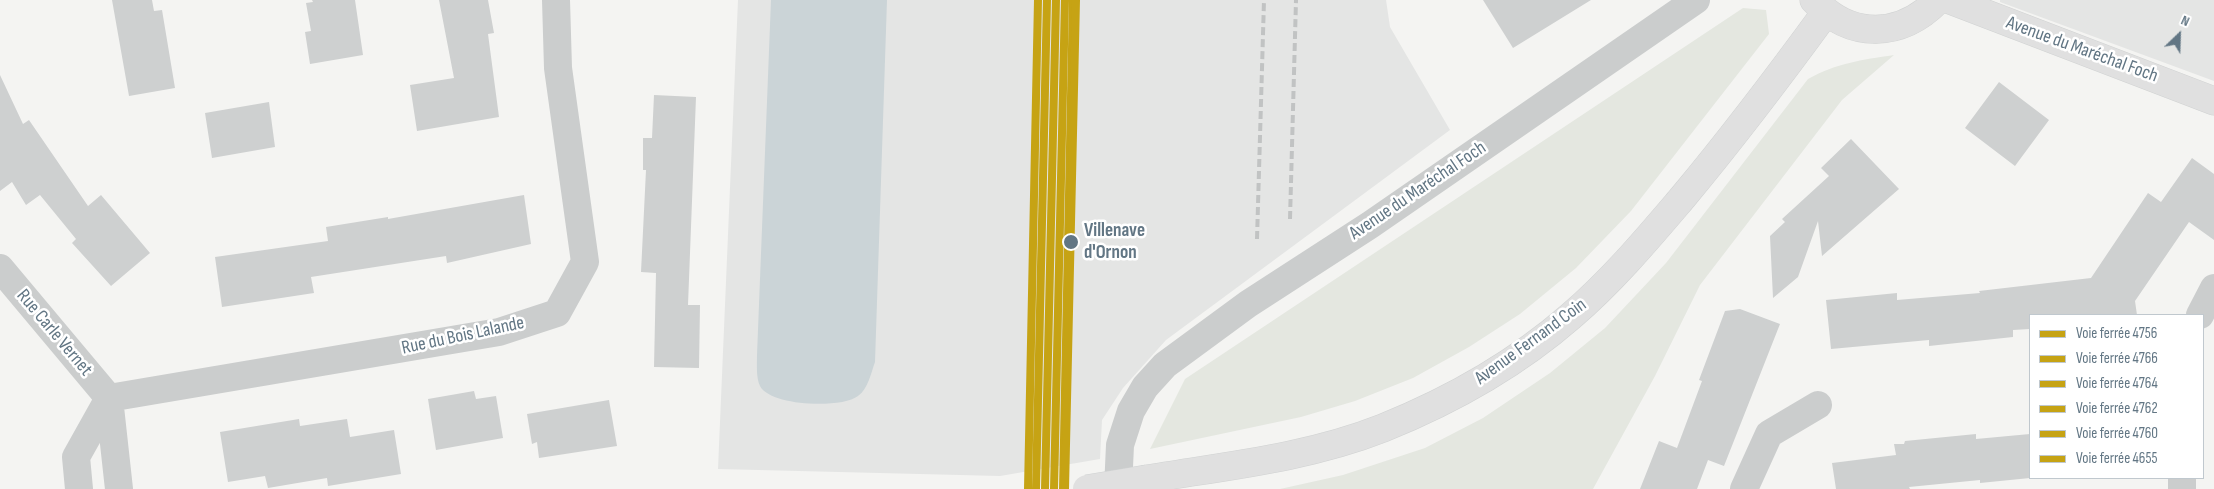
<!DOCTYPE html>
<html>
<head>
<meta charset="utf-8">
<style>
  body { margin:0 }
  #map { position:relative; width:2214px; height:489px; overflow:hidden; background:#f4f4f2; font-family:"Sofia Sans Condensed",sans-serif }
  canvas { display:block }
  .legend { position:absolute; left:2029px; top:314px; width:175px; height:165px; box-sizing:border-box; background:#fff; border:1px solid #c0c8ce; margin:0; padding:6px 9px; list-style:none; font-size:15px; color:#627684 }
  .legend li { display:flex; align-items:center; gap:10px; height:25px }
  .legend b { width:25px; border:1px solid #c0c8ce }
  .north { position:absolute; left:2154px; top:10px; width:50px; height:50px; -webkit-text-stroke:4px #fff; paint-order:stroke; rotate:24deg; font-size:14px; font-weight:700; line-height:20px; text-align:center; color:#627684 }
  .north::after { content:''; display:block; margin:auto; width:18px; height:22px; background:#627684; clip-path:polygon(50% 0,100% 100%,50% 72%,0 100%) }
</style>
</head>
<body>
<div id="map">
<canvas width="2214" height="489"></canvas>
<ul class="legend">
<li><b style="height:6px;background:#c6a314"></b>Voie ferrée 4756</li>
<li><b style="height:6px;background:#c6a314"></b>Voie ferrée 4766</li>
<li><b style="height:6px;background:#c6a314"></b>Voie ferrée 4764</li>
<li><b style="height:6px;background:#c6a314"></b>Voie ferrée 4762</li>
<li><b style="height:6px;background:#c6a314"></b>Voie ferrée 4760</li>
<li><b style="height:6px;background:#c6a314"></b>Voie ferrée 4655</li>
</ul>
<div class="north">N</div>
</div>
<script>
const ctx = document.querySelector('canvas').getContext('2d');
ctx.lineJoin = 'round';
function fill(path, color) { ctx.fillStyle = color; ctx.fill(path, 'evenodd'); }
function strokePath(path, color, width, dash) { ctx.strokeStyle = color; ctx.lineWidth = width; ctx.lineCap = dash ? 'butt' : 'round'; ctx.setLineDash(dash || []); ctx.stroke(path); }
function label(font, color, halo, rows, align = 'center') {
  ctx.font = font + ' "Sofia Sans Condensed",sans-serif'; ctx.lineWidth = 5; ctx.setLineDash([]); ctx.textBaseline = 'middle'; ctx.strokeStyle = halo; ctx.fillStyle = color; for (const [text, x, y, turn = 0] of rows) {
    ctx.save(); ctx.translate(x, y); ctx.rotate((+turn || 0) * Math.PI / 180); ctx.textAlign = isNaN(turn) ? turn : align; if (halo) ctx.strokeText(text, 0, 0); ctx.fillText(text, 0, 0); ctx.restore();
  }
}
fill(new Path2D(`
  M738,0h648l4,27 60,103 -284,210 -43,48 -21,32 -2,39 -100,17 -282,-7z
  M2000,0h214v81l-214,-79z`), '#e4e5e4');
fill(new Path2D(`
  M1743,8l23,2 3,24 -138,177 -55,57 -56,46 -51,33 -56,31 -58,23 -54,16 -151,32 35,-70z
  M1894,55l-52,45 -142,185 -45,91 -62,113h-313l63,-14 82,-27 58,-30 67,-45 55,-45 61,-65 142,-184c29,-16 53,-19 86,-24z`), '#e4e7e0');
fill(new Path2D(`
  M771,0h116l-12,362c-4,11 -7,27 -17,34 -17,13 -88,10 -98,-10 -4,-8 -3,-22 -3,-31z`), '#cbd4d7');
fill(new Path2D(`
  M112,0h40l2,11 8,-1 13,78 -46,8z
  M312,0h43l8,55 -53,9 -5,-32 6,-1 -5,-28 7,-1z
  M439,0h49l6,33 -6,1 11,83 -82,14 -7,-46 44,-7z
  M1483,0h108l-78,48z
  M0,75l23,49 6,-4 59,86 13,-11 49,58 -39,33 -39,-43 4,-4 -36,-44 -14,10 -14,-23 -12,9z
  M1999,82l50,38 -34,46 -50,-38z
  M654,95l42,2 -8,208h12l-1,63 -45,-1 2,-94 -15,-1 5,-102h-3v-32h9z
  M269,102l6,45 -63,11 -7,-45z
  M1851,139l48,50 -77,67 -4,-35 -20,56 -25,21 -3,-62 15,-14 -3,-3 47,-43 -8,-8z
  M2192,158l22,16v66l-25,-18 -54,79 2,14h-107v14l-17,1v7l-84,9v-6l-98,9 -5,-49 71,-7v7l83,-7 -1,-2 112,-13 57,-85 13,9z
  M524,195l7,49 -84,19 -1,-7 -135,21 3,16 -92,14 -7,-50 113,-16 -2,-14 62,-10v2z
  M1740,309l40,15 -56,142 -16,-6 -11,29h-57l19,-48 18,7 25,-67 -3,-1 26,-69z
  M474,391l2,8 20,-3 7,42 -67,12 -8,-51z
  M609,400l8,46 -78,12 -2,-16 -5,2 -5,-30z
  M299,419l1,7 47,-7 3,18 44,-7 7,44 -73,12 -1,-8 -59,10 -3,-12 -37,6 -8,-50z
  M1976,434v5l54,-5v44l-50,5v-3l-71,7 1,2h-74l-4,-26 64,-8 -2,-11h10l1,-3z`), '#ced0d0');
const secondary = new Path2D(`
  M1814,0c37,40 87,38 124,0
  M1950,0l264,101
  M1147,479c79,-13 160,-21 236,-51 67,-27 133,-64 188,-112 42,-36 77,-78 112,-119 50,-60 97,-122 143,-185`);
strokePath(secondary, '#d0d2d2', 29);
strokePath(new Path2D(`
  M0,268l109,130 10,91
  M2200,315l14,-27
  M109,398l390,-66 58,-19 28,-51 -27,-194 -2,-68
  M2182,478v11
  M79,489l-3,-32 33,-59
  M1118,489l2,-44 11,-34 14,-24 20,-22 83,-61 122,-79 326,-225
  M1744,489l25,-55 49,-29`), '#cbcdcd', 28);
strokePath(secondary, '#e0e0e0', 28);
strokePath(new Path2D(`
  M1290,219l6,-219
  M1257,239l7,-239`), '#c1c3c3', 4, [8, 4]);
const secondaryBridge = new Path2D(`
  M1087,489l60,-10`);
strokePath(secondaryBridge, '#d0d2d2', 29, []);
strokePath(secondaryBridge, '#e0e0e0', 28);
strokePath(new Path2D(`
  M1045,489l11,-489`), '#c6a314', 8);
strokePath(new Path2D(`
  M1054,489l11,-489`), '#c6a314', 8);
strokePath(new Path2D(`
  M1036,489l11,-489`), '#c6a314', 8);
strokePath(new Path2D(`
  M1063,489l10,-489`), '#c6a314', 8);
strokePath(new Path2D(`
  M1028,489l10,-489`), '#c6a314', 8);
strokePath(new Path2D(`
  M1065,489l11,-489`), '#c6a314', 8);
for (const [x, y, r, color] of [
  [1071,242,8,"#627684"]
]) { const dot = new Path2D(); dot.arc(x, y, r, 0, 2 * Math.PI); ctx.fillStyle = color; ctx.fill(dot); strokePath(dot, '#fff', 2); }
label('19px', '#627684', '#fff', [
  ["Avenue du Maréchal Foch",2082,50,20],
  ["Avenue du Maréchal Foch",1418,191,-34],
  ["Rue Carle Vernet",54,333,50],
  ["Rue du Bois Lalande",463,336,-12],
  ["Avenue Fernand Coin",1531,342,-36]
]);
label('bold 19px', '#627684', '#fff', [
  ["Villenave",1084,231],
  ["d'Ornon",1084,253]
], 'left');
</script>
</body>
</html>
